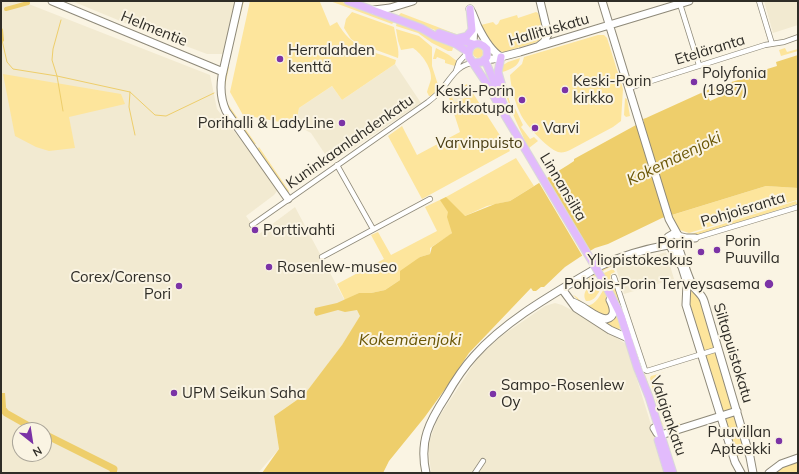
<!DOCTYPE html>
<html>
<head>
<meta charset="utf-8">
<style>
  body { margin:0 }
  #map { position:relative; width:799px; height:474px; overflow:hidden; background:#faf4e3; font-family:Mulish,sans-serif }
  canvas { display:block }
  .frame { position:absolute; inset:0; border:2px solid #2f2d27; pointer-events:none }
  .north { position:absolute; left:12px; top:422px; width:40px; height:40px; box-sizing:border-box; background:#faf4e3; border:1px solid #a9a498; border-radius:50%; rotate:150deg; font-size:11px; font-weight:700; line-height:16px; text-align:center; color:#2f2d27 }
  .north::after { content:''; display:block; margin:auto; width:14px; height:18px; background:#7b33a6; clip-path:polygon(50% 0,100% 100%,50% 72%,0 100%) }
</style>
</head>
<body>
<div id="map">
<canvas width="799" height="474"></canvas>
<div class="frame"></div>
<div class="north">N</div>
</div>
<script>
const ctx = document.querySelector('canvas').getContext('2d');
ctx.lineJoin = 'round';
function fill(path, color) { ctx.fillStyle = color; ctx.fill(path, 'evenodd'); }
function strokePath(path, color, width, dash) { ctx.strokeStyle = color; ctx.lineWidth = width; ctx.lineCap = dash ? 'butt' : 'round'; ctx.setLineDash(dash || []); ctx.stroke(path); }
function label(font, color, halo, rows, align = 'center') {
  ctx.font = font + ' Mulish,sans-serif'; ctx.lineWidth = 4; ctx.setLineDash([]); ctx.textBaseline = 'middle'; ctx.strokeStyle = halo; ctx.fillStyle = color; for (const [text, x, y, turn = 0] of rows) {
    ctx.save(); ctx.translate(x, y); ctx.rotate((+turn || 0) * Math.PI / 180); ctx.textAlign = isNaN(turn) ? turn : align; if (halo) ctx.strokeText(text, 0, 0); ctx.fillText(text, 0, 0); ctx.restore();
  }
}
fill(new Path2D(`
  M1,1h20l189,74 7,34 37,48 22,31 1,3 -3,4 -28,21 13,18 36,-27 49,92 15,-6h16l-34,54 -37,48 -30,21 5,33 -21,24h-257zM20,430h24v24h-24z
  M72,1h163l-12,53h-16l-77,-29z
  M764,1h34v24l-25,8z
  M395,64l26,39 -90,60 -20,-30 -15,-8 3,-17 33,-22 10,14z
  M462,87l5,10 -12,6 -5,-10z
  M666,252l8,27 -50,15 -8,-26z
  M555,303l7,2 21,11 43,28 40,129h-235l-3,-28 9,-25 40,-61 23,-22 45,-31z`), '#f2ead1');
fill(new Path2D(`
  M241,1h3l-16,63h-1z
  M250,1h66l4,1 10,24 7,-4c15,27 33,28 59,38l-1,4 -53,36 -10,-14 -33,22 -3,17 -53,-10 -13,-23z
  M330,1h10l54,21 -2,2z
  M352,12l42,15c1,8 6,24 4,31l-41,-15 -6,-4 -7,-11 2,-9z
  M536,12l2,1 6,17v5l-2,4 -8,4 -30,9c-13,-1 -18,-17 -23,-27l12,-3 3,3 2,-1 2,-4 17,-5 1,3z
  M401,13l55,21 1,1 -14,-2 -45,-17z
  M397,22l57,23 -2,6h-4l-16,-8 -14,-10 -22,-7z
  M396,29l23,7 13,11v19l7,22 -8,8h-2l-2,-4c1,-4 3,-9 4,-13 1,-11 -9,-25 -18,-31l-12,2 -3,-9z
  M598,35h6l3,3 16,51 -2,32 -8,6 -43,23c-4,2 -8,3 -12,2 -11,-4 -32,-27 -37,-37 -6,-12 -10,-27 -11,-40l12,-11 2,-7z
  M473 53a5 5 0 1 1 10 0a5 5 0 1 1-10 0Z
  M436,48l13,7 9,7 -3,4 -10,-3v-3l-8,-3 -1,2h-3z
  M785,48l2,4 11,-3v2l-17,5 -2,-6z
  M520,58c-1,8 -10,12 -18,14l1,7 8,27h3l9,19 -2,2 9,12 4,-2 4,4 -9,7c-4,-5 -5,-9 -7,-14 -10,-21 -20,-44 -22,-67l8,-5z
  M227,66l2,1 -5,24 1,9 31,44h-4l-26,-39 -3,-14z
  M3,74l118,20 4,10 -56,13 6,31 -26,3 -13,-4 -21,-11z
  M467,84l43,67 -88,48 -34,-63 14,-10 15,29 43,-23 -12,-37 2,-2 5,10 12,-6 -5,-10z
  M625,98l2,1 3,17 -4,1 -2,-2z
  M259,147l30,44v1l-5,-3 -27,-39z
  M516,158l18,28 -24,15 -23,5 -22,10 -15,19 -20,13v6l-10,3 -20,23 -15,10 -14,3h-12l-14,7 -8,-16 47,-25 -13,-24 7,-3 13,23 46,-24 -12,-24 21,-10z
  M766,186l32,2v13l-1,-1 -108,33 -9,-3 -6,-8 -2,-7z
  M796,201l1,3 -103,32 -6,-1z
  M638,257c-5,4 -16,6 -23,8 -15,5 -24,17 -37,24v-1l6,-4v-1c15,-14 33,-23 54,-26z
  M613,269l2,3 -4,2 -1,4 6,8 25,80 5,11 12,38 7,13 -6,-9 -20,-53 -18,-58 -16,-29 -1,-6z
  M590,284l3,6h5l3,-2c-3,6 -7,14 -15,13 -4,-6 0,-12 4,-17z
  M604,289l8,16v5l-6,7 -23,-12 -10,-10c5,2 6,5 10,8 10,8 17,-8 21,-14z
  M693,290l7,5 47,162 -2,-3 -7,2v2l-1,1 -50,-160 3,-7z
  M587,312l21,10 7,-4 2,-4 4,12v2l-5,2z
  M665,372l-9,3v3l-3,1 14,45 3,-1 1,3 9,-3v1l-8,3c-12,-4 -19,-38 -22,-49l1,-2z
  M798,460v13h-26l7,-6z`), '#fde59c');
fill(new Path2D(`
  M798,55v133l-32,-2 -104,32 -54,26 -13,4 -15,9 -15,10 -21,20h-3l-5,4h-3l-2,-3 -62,65 -21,32 -24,33 -35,43 -6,12h-121l17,-24 -5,-33 30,-21 38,-50 18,-29 -3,-6 -12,2 -7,-2 -22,6 -2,-3 1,-5 22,-5 22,-10h12l14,-3 15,-10v-9l20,-14 10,-3 2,-7 20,-14 -5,-16 1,-5 -8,-12 6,-3 19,19 30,-12 15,-3 58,-36 6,-4v-2l62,-34 8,-3 -1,-3 3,-1 66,-30 39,-12v-2l26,-8 -1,-4z
  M1,393h4l1,14h-5z`), '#eece6b');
fill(new Path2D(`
  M709,89h2l1,3 4,-2 3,7 -9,4 -3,-7 3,-1z
  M545,177l45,76 -7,4 -45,-76z`), '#faf4e3');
strokePath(new Path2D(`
  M61,20l-8,29 -1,11 5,16 6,35
  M2,40l5,22 6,7 44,7 73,16 25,23 11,1 48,-23
  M130,92l-1,15 6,28`), '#eece6b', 1);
strokePath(new Path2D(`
  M6,9l22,-6
  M1,30l1,10`), '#eece6b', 4);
strokePath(new Path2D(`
  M1,407l5,6 30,17
  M44,434l70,35 -1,4`), '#eece6b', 7);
const street = new Path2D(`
  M759,1l13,43
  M680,4l19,61
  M456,71l3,-9 9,-10
  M629,88l136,-43 19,-3 14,-5
  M337,165l36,64
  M252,225l176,-123c5,-4 10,-8 14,-13 9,-11 16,-25 31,-26
  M695,238l103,-31
  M322,257l108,-58
  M614,277l31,93 2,1 71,-22
  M475,473l8,-12`);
const secondary = new Path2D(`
  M52,1l171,71
  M239,1l-17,75c-2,12 -1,24 4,35l62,88
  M602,1l67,218 11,20c0,6 -4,10 -10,7l-3,-5 1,-4 5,-3 5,1
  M470,9c4,6 5,12 8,18 5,10 13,24 23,30
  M374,10l16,-2 23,-7
  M473,44l1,-20
  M539,46l5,-4 4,-8 -8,-33
  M485,60l8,-1 27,-7 169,-51
  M678,236l8,2h9
  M678,245c1,5 12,37 15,41 4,6 9,8 11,15l46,156 3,16
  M670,246l12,21 5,16 -1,22 49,157 6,11
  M562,289l14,19 34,22 18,8
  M572,302c12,3 21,15 34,17 10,-2 8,-11 4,-19
  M654,428l3,5 4,2 76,-24
  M426,473c-7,-32 3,-51 20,-77 8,-14 17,-28 28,-40 34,-38 83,-64 126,-90 21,-10 46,-17 68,-21
  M769,473l12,-9 17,-6`);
const primary = new Path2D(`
  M348,1l73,27 14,8 21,8 12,8
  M439,33l34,11
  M459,38l8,-2 5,-6 -2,-21
  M501,57l-3,15 4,14
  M485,60l20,48
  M473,63l9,-1 5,-5v-8c-8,-10 -20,-5 -18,8l18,27 17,30 21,35
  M603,280l18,36 16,51 12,30 24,76
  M658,440l10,33`);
strokePath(street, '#8e8979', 6);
strokePath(secondary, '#8e8979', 9);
strokePath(primary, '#dad9d8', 9);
strokePath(street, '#fff', 4.5);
strokePath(secondary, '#fff', 7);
strokePath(primary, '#e2bbfc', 7);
const primaryBridge = new Path2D(`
  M525,149l78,131`);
strokePath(primaryBridge, '#dad9d8', 9, []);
strokePath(primaryBridge, '#e2bbfc', 7);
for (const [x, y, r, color] of [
  [280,59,4,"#7b33a6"],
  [694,82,4,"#7b33a6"],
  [565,90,4,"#7b33a6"],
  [522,100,4,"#7b33a6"],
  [342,123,4,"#7b33a6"],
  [535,128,4,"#7b33a6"],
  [255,230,4,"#7b33a6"],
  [717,250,4,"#7b33a6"],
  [701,252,4,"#7b33a6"],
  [269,267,4,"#7b33a6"],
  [769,284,5,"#7b33a6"],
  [179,286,4,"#7b33a6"],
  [174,393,4,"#7b33a6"],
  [493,394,4,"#7b33a6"],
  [779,441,4,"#7b33a6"]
]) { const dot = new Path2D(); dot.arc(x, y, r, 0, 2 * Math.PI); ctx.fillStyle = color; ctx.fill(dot); strokePath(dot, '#faf4e3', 1.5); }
label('15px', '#2f2d27', '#faf4e3', [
  ["Helmentie",154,29,22],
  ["Hallituskatu",549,30,-16],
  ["Eteläranta",710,50,-17],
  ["Kuninkaanlahdenkatu",350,142,-35],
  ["Linnansilta",563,187,59],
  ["Pohjoisranta",743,210,-17],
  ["Siltapuistokatu",733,353,73],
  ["Valajankatu",668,416,71]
]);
label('15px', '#2f2d27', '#faf4e3', [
  ["Herralahden",288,50],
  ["kenttä",288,67],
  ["Polyfonia",702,73],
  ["(1987)",702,90],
  ["Keski-Porin",573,81],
  ["kirkko",573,98],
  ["Keski-Porin",514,91,"right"],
  ["kirkkotupa",514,108,"right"],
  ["Porihalli & LadyLine",334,123,"right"],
  ["Varvi",543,128],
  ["Porttivahti",263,230],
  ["Porin",725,241],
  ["Puuvilla",725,258],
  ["Porin",693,243,"right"],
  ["Yliopistokeskus",693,260,"right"],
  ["Rosenlew-museo",277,267],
  ["Corex/Corenso",171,277,"right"],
  ["Pori",171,294,"right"],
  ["Pohjois-Porin Terveysasema",760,284,"right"],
  ["Sampo-Rosenlew",501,385],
  ["Oy",501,402],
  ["UPM Seikun Saha",182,393],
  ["Puuvillan",771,432,"right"],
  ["Apteekki",771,449,"right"]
], 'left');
label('15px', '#493d12', '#faf4e3', [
  ["Varvinpuisto",479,143]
]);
label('italic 16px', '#6a5605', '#faf4e3', [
  ["Kokemäenjoki",674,159,-26],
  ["Kokemäenjoki",410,340]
]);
</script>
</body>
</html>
